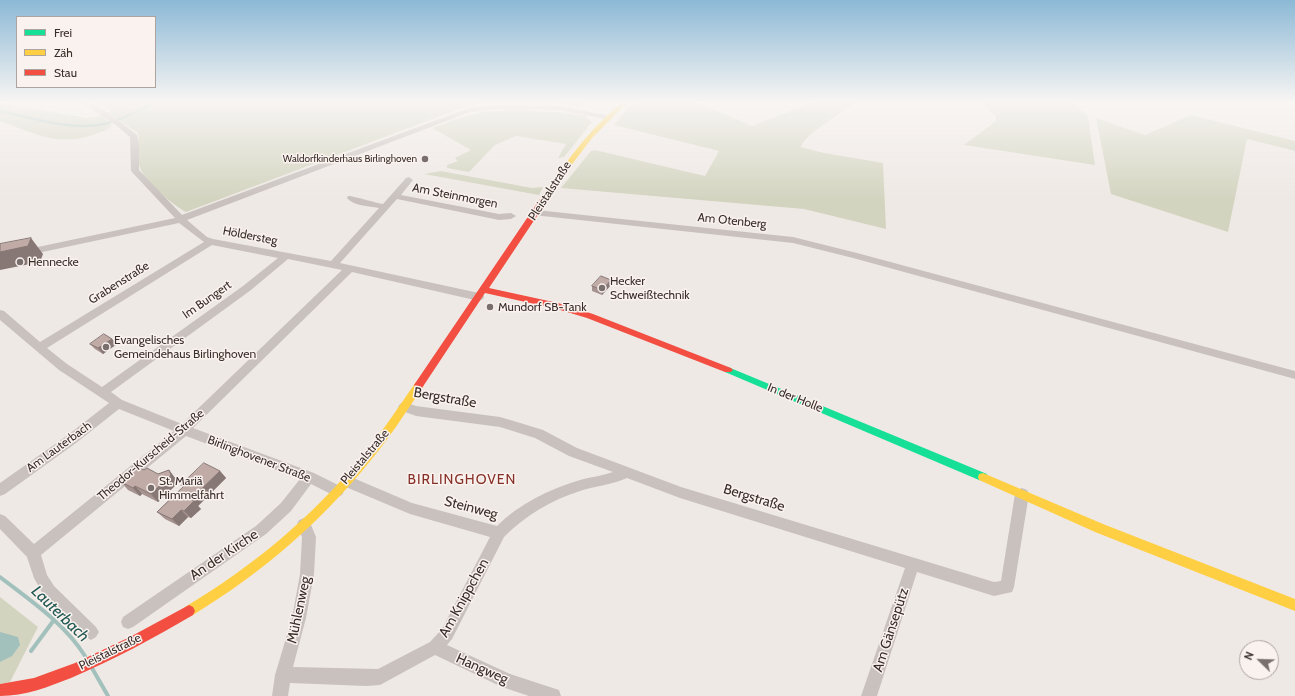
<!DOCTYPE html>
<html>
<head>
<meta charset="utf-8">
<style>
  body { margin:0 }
  #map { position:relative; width:1295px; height:696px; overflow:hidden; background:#efe9e5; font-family:Cabin,sans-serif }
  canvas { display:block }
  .legend { position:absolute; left:16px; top:16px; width:140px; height:72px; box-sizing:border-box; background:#faf2ee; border:1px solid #ada4a0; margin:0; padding:5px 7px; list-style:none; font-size:12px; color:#3a2e2b }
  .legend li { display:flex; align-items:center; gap:8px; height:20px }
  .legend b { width:20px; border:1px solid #ada4a0 }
  .north { position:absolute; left:1239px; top:640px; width:40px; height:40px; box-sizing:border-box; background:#faf2ee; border:1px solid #ada4a0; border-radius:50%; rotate:293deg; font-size:11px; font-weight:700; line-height:16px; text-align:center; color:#3a2e2b }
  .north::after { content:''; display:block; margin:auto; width:14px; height:18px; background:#796f6c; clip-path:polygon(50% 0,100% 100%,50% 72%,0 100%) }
</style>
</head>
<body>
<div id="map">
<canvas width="1295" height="696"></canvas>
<ul class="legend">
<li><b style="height:5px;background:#16e098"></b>Frei</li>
<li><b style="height:5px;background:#ffcf43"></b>Zäh</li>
<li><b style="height:5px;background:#f24e42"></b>Stau</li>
</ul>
<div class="north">N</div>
</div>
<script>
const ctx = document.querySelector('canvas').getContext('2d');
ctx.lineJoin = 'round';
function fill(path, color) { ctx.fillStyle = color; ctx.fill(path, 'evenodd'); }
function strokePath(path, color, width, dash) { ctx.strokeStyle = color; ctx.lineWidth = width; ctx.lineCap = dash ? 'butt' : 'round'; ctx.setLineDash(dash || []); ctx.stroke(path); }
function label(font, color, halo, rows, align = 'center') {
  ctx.font = font + ' Cabin,sans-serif'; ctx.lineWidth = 3; ctx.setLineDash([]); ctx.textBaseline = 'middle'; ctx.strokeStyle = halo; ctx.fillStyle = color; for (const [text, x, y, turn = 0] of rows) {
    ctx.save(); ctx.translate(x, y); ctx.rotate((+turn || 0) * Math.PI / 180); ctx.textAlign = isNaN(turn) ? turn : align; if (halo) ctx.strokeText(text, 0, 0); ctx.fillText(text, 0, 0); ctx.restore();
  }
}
fill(new Path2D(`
  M93,102h391l-28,8 -270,102c-13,-7 -45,-33 -47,-48 -2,-10 0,-21 -1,-31l-30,-20 3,-2z
  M496,102h91l-6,4 -27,-3h-61z
  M637,102h60l55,24 61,-24h45c-11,7 -55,33 -57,45l23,6 59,10 3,66 -82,-20 -243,-21 30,-37 4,-1 110,26 14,-25 -105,-26 14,-18z
  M981,102h91l16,14 7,49 -131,-20 32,-24v-4z
  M0,103l87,15 15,-2 10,9c-5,6 -12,7 -19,10 -35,12 -60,-2 -93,-14z
  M511,110l48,2 26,4 7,6 -28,35 -6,1 8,-14 -50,-8 -21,9 -26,27 -22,-4v-3l11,-4 -3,-3 16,-8 -39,-22 31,-11 20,-5z
  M1191,115l104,26v10l-48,-12 -19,93 -117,-38 -15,-76 49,17z
  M441,171l91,17 11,-1 -4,8 -115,-21z
  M0,597l38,30 -28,55 -10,2z`), '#d3d4c0');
fill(new Path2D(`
  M0,632l18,5 2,8 -8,11 -12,6z`), '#a2c0bc');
strokePath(new Path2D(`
  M0,111c33,7 70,20 104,13 18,-4 35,-13 51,-22`), '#a2c0bc', 2.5);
strokePath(new Path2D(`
  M0,577c31,24 64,46 85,79
  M31,651l23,-31
  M92,668l16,28`), '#a2c0bc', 4);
fill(new Path2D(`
  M81,102h8l9,4 24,17 15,12 2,10v25l43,45 287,-107 25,-3 65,1 47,9 4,2 -4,2 -47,-9 -65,-1 -24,3 -283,108 20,17 6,2 118,22 48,-53c-11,-2 -25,-2 -32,-10l1,-2c3,-1 28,7 35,8l23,-26 3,-1 4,3 -12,15 98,19 12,-1 5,3 -5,3 -12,1 -102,-21 -57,64 139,30 4,2 1,2 -1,2 -4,2 -127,-29 -159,156 121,45 28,14 2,4 -2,4 -5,2 -26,-13 -20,27 -25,23 -133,93 -5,2 -5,-2 -2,-5 2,-5 133,-91 25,-23 19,-24 -114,-43 -145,119 6,20 7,11 42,41 3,5 -3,5 -5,3 -5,-3 -42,-41 -10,-18 -7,-21 -27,-28v-15l5,2 29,28 140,-113 -55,-22 -43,34 -71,51 -5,2v-13l68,-48 41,-32 -50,-33 -59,-50v-10l4,1 36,31 164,-100 -25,-19 -179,38v-6l175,-37 -44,-47 -1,-34 -13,-11zM212,245l66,13 -35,28 -141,101 -35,-23 -20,-16zM288,259l54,11 -160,154 -60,-24 -11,-8 140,-102z
  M536,210l257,27 64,16 438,118v8l-442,-121 -60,-15 -260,-28 -2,-2z
  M404,402l12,4 84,11 17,5 26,8 34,18 104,39 313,95 7,-1 14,-87 2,-4 5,-2 5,2 2,4 -15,93 -2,5 -18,4 -77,-24 -40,124h-16l44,-128 -225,-70 -53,-20c-15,7 -32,8 -47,13 -29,9 -55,25 -76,46l-52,102 -5,6 63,29 49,16 2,6h-32l-27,-9 -67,-32 -55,30 -14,1 -76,-3 -2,13h-16l3,-21 17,-57 8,-44 2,-37 -5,-13 2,-4 5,-2 5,2 7,17 -2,37 -8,44 -13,49 85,2 52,-27 12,-13 48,-92 -80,-23 -69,-29 -1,-4 1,-4 5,-2 5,2 61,26 85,23c22,-22 52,-37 83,-46 10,-3 22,-4 33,-8l-44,-16 -34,-18 -35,-11 -84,-11 -16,-6 -2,-3 2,-3z`), '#c8c1be');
fill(new Path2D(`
  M728,367l259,107 1,3 -1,3 -4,1 -4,-1 -254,-108 -2,-2 2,-2z`), '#16e098');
fill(new Path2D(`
  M622,102h6l-36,36 -19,25 -27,40h-6l-1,-2c25,-36 49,-71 83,-99z
  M419,381l3,1 2,3 -2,3c-16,24 -32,49 -51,72 -51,63 -108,112 -178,155l-4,2 -4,-2 -2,-4 2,-4c70,-42 127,-90 179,-153 19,-23 35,-48 52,-72z
  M983,473l120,51 192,75v12l-200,-79 -116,-52 -1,-3 1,-3z`), '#ffcf43');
fill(new Path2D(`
  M540,199h3l4,2 -58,87 69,15 35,11 138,54 2,2 -2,2h-6l-138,-54 -30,-9 -72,-16 -63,95h-6l-2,-3 2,-3z
  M189,605l4,2 2,4 -2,4c-39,23 -80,45 -122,63 -23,9 -46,18 -71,18v-12l34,-6 41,-15 55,-26z`), '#f24e42');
fill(new Path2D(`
  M611,285l-9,10 -10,-4v-5z
  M112,339l5,5 -14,10 -8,-5 -5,-5z
  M144,470l14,4 11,-4 6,8 3,5 -20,19 -16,-8 -2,2 -12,-6 -7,-8z
  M220,471l6,7 -28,28 3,3 -10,9 -3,-1 -9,9 -14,-7 -8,-7 26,-25 -2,-2z`), '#a69390');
fill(new Path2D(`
  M31,238l12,16 -3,8 -40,8v-18z
  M611,280v5l-9,10v-5z
  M112,339l5,5 -14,10 -5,-6z
  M169,470l6,8 3,5 -20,19 -7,-8z
  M220,471l6,7 -28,28 3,3 -10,9 -7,-7 7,-12z
  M135,486l7,8 -2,2 -7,-8z
  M181,510l7,7 -9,9 -7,-7z`), '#877875');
const building = new Path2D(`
  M31,238l-3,8 -28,6v-8z
  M601,276l10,4 -9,10 -10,-4z
  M104,334l8,5 -14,9 -8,-4z
  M204,463l16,8 -29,28 3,2 -10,10 -3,-1 -9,9 -15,-7 27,-26 -3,-1z
  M138,467l6,3 3,-2 11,6 11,-4 2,5 -20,19 -16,-8 -2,2 -12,-6z`);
fill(building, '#c1aba7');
strokePath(building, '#877875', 1);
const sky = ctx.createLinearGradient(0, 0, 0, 199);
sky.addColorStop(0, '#8cb9d6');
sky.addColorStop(0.51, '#f8f5f3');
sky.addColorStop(1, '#f8f5f300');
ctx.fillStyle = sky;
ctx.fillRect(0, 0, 1295, 199);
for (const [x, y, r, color] of [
  [425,159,4,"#796f6c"],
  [20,262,4,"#796f6c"],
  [602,288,4,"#796f6c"],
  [490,307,4,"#796f6c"],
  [106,347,4,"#796f6c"],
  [151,488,4,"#796f6c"]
]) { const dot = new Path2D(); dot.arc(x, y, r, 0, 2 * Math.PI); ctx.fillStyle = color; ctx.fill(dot); strokePath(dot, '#faf2ee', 1.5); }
label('10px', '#3a2e2b', '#faf2ee', [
  ["Waldorfkinderhaus Birlinghoven",417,159]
], 'right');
label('12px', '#3a2e2b', '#faf2ee', [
  ["Pleistalstraße",550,191,-57],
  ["Am Steinmorgen",455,196,11],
  ["Am Otenberg",732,221,6],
  ["Höldersteg",250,236,11],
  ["Grabenstraße",119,283,-32],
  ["Im Bungert",207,300,-35],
  ["In der Holle",795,398,22],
  ["Am Lauterbach",59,447,-36],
  ["Theodor-Kurscheid-Straße",151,455,-40],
  ["Pleistalstraße",365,457,-50],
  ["Birlinghovener Straße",259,459,21],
  ["Pleistalstraße",110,652,-26]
]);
label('12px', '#3a2e2b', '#faf2ee', [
  ["Hennecke",28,262],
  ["Hecker",610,281],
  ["Schweißtechnik",610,295],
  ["Mundorf SB-Tank",498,307],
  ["Evangelisches",114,340],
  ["Gemeindehaus Birlinghoven",114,354],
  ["St. Mariä",159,481],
  ["Himmelfahrt",159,495]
], 'left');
label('14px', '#3a2e2b', '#faf2ee', [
  ["Bergstraße",445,398,10],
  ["Bergstraße",754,498,17],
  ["Steinweg",471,508,15],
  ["An der Kirche",224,555,-34],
  ["Am Knippchen",464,598,-61],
  ["Mühlenweg",299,610,-78],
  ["Am Gänsepütz",891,630,-72],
  ["Hangweg",482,669,24]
]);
ctx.letterSpacing = '1px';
label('14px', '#862f27', '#faf2ee', [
  ["BIRLINGHOVEN",462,480]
]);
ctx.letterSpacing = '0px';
label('italic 16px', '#225a55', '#faf2ee', [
  ["Lauterbach",60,614,44]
]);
</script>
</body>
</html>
